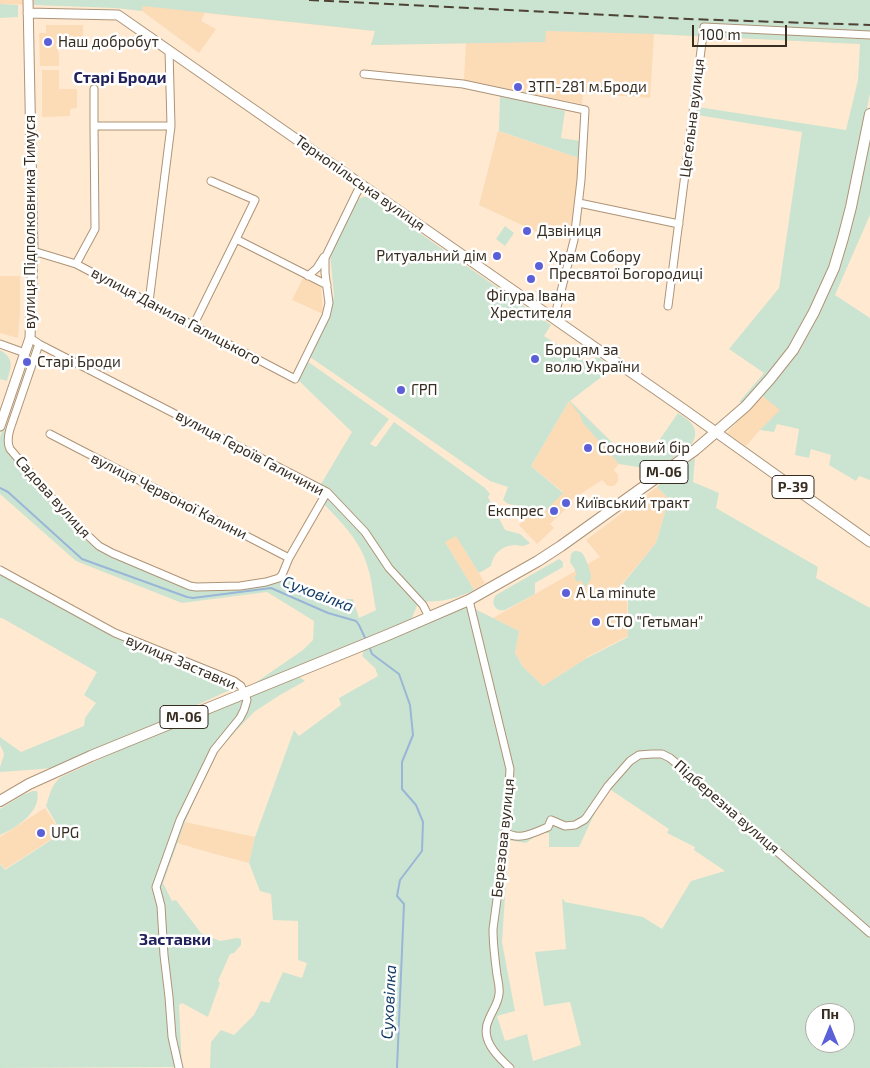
<!DOCTYPE html>
<html>
<head>
<meta charset="utf-8">
<style>
  body { margin:0 }
  #map { position:relative; width:870px; height:1068px; overflow:hidden; background:#ffe9d1; font-family:"Exo 2",sans-serif }
  canvas { display:block }
  .north { position:absolute; left:805px; top:1003px; width:50px; height:50px; box-sizing:border-box; background:#fff; border:1px solid #afaba6; border-radius:50%; rotate:0deg; font-size:14px; font-weight:700; line-height:20px; text-align:center; color:#372d21 }
  .north::after { content:''; display:block; margin:auto; width:18px; height:22px; background:#5c60d8; clip-path:polygon(50% 0,100% 100%,50% 72%,0 100%) }
  .scale { position:absolute; left:692px; top:25px; width:95px; height:22px; box-sizing:border-box; border:2px solid #372d21; border-top:0; padding-left:6px; font-size:15px; line-height:18px; white-space:nowrap; color:#372d21; -webkit-text-stroke:4px #fff; paint-order:stroke }
</style>
</head>
<body>
<div id="map">
<canvas width="870" height="1068"></canvas>
<div class="north">Пн</div>
<div class="scale">100 m</div>
</div>
<script>
const ctx = document.querySelector('canvas').getContext('2d');
ctx.lineJoin = 'round';
function fill(path, color) { ctx.fillStyle = color; ctx.fill(path, 'evenodd'); }
function strokePath(path, color, width, dash) { ctx.strokeStyle = color; ctx.lineWidth = width; ctx.lineCap = dash ? 'butt' : 'round'; ctx.setLineDash(dash || []); ctx.stroke(path); }
function label(font, color, halo, rows, align = 'center') {
  ctx.font = font + ' "Exo 2",sans-serif'; ctx.lineWidth = 5; ctx.setLineDash([]); ctx.textBaseline = 'middle'; ctx.strokeStyle = halo; ctx.fillStyle = color; for (const [text, x, y, turn = 0] of rows) {
    ctx.save(); ctx.translate(x, y); ctx.rotate((+turn || 0) * Math.PI / 180); ctx.textAlign = isNaN(turn) ? turn : align; if (halo) ctx.strokeText(text, 0, 0); ctx.fillText(text, 0, 0); ctx.restore();
  }
}
fill(new Path2D(`
  M0,0h870l-9,44 -207,-10 -4,64 -67,-5 -1,11 -118,-24 2,-37 -95,2 4,-14 -170,-18 -4,8 15,8 -17,24 -57,-42 -27,-4 -115,-3z
  M46,25h37v13l-8,6h-19l3,10v12h-19l-1,-33h7z
  M42,70h17v19h18v19l-7,1v7l-28,1z
  M498,131l81,27 -8,81 -34,-7 -58,-27z
  M0,276h20v36l-2,26 -18,-5z
  M303,278l18,9 2,27 -31,-14z
  M761,395l20,15 -21,20 -14,16 -19,-13z
  M569,401l56,54 -11,15 4,5v6l-2,3 -3,2h-5l-6,-6 -31,20 2,2 -23,22 4,4 -17,16 -18,-19 16,-16 6,5 22,-22 -32,-26z
  M657,487l12,12 -13,44 -35,42 6,10 1,41 -41,21v1l-44,28 -20,-19 -8,-14 4,-22 -26,-13 107,-61 -14,-17z
  M456,535l29,48 -11,7 -29,-48z
  M45,808l16,25 -56,36 -5,-6v-26z
  M185,822l70,15 -6,26 -34,-9 -38,-11z`), '#fcdbb7');
fill(new Path2D(`
  M34,0h836v94l-30,143 -19,52 -31,59 -42,51 -6,3h-3l25,-29 -35,-24 50,-61 23,-156 -105,-17 1,-8 148,23 12,-50 2,-36 -206,-10 -108,-3 -1,11 -174,3 4,-14 -232,-25 -1,5 -27,-3 -81,-3z
  M0,4l18,1v12l-18,1z
  M500,95l65,16 -4,27 19,3 -1,17 -80,-27z
  M870,130v85l-35,80 35,23v162l-11,-4 -3,5 -27,-16 2,-10 -20,-6 -2,9 -14,-3 4,-26 -22,-5 -3,8 -14,-2 20,-20 -19,-15 56,-81z
  M363,197h5l183,128 -7,11 46,29 7,-9 16,12 -43,33 55,54 26,-3 27,-39c12,8 23,15 14,31l-36,26 -37,-6 -36,-41 -3,-8 -11,-14 -38,65 32,27 -22,22 -6,-6 -27,-5 -5,-4 5,-13 -18,-6 -180,-124 19,-41 5,-20 -4,-43 25,-48 4,-6z
  M505,226l9,7 -9,13 -9,-7z
  M0,350c15,9 11,17 7,31l-7,-2z
  M307,361l82,58 -19,25 6,3 18,-25 91,66 5,6 -2,3 17,33 15,4 10,9c-8,5 -8,2 -16,2 -13,1 -21,9 -23,21l-12,7 -23,-37 -11,6 29,48c-18,9 -35,13 -55,11l-8,19 -113,47 -46,18 51,-35 10,-10 1,-19 -47,-29 -85,11 -106,-42 -76,-67v-57l3,-9 4,1 -1,17 1,5 59,70 19,19 25,16 77,33 8,1 81,-8 9,-3 57,20h11l6,19 17,-8c-3,-14 -4,-29 -8,-42 -7,-27 -28,-47 -46,-66l9,-13 -10,-5 31,-52 -55,-53z
  M695,458l-2,24 26,11 -3,15 102,59 -2,11 54,30v319l-24,-16 24,20v137h-660l1,-26 10,-12 13,5 20,-20 7,-14 8,2 14,-31 19,6 5,-15 -9,-3v-39l-25,-1 -2,-26 -11,-3 -11,-28 6,-26 39,-107 5,6 42,-31 -2,-7 39,-22 -3,-8 -13,-12 2,-6 105,-44 50,25 -4,22 8,14 20,19 44,-28 41,-21v-43l-6,-9 34,-42 13,-44 -12,-12 8,-8zM608,788l61,41 -2,4 28,14 -1,3 31,21 -34,10 -29,48 -19,-12 -78,-15 -1,-2 -2,-1 4,50 -31,3 9,54 26,-4 11,43 -48,16 -6,-27 -22,7 -8,-25 18,-5 -13,-69 5,-76 -3,-1 3,-25 19,3 14,-10h9v14h30l12,-26zM815,1013h30v30h-30z
  M574,551c3,0 5,0 8,2 3,3 9,19 9,23 0,5 -3,7 -6,11l-4,-7 -4,2 -3,-5 3,-2 -3,-7 -4,-6 1,-8z
  M559,559l4,3v5l-28,16v11l-30,16c-10,2 -15,-7 -9,-15z
  M0,570l115,63 117,50 -2,7 -115,52 -58,25 -15,2 -42,3v-5l4,-12 -1,-4 -3,-6v-8l21,15 63,-26 1,-8 11,-15 -12,-8 13,-23 -95,-54h-2z
  M298,676l7,5 -25,14 -26,17 -38,40 -31,70 -22,61 9,18 4,-1 25,33 19,8 17,-3 4,1v6l-7,8 -4,1 -12,27 2,2 -12,34 -26,-14 -3,2 3,62 -182,1v-204l5,6 57,-37 -16,-27c4,-12 5,-21 15,-29l61,-28z
  M33,791h4c5,21 -21,37 -37,44v-26l23,-14z`), '#cbe4d1');
strokePath(new Path2D(`
  M0,488l8,4 74,67 105,38 6,1 78,-10 57,25 28,8 3,4 7,15
  M369,646l3,8 27,20 11,31 3,30 -11,27v27l14,16 7,17 -1,29 -22,29 -3,16 7,8 -7,164`), '#99b6d7', 2);
const minor = new Path2D(`
  M364,74l99,10 122,26 -4,70 -7,60 -20,79
  M94,89v37h77
  M211,181l44,19 -19,39 91,46
  M579,203l100,21
  M33,251l43,13 219,115 31,-63 3,-13 -4,-30v-15l36,-74
  M76,264l19,-35 -1,-103
  M308,276l9,-8 7,-11
  M149,302l22,-176 -2,-76
  M668,306l36,-279 166,8
  M193,326l43,-87
  M30,338l9,6 288,148 38,40 24,36 34,37 6,12
  M0,344l25,9
  M39,344l-29,85c-2,7 -3,14 0,20l59,69 30,28 13,7 78,33 6,1 44,-1 26,-4 13,-4 3,-3 7,-17 38,-66
  M50,434l239,124
  M0,570l115,63 119,48 7,5 6,14 -3,10 -4,8 -26,32 -34,70 -24,67 5,19 3,49 5,42 3,40 7,31
  M469,600l41,169 -4,63 -13,97c0,16 2,31 4,46 1,6 3,13 2,19 -1,10 -7,17 -10,25 -10,20 8,37 21,49
  M506,832c12,10 29,0 42,-5l3,-7 14,6 10,-1 9,-5 2,-2 22,-32 22,-25 9,-6 13,-1h10l8,4 19,16 181,159`);
const major = new Path2D(`
  M28,13l90,2 567,395 185,132
  M0,426l30,-88 3,-87 -5,-251`);
const highway = new Path2D(`
  M0,801l29,-17 62,-28 299,-122 79,-34 69,-39 23,-15 134,-96 21,-18 30,-26 24,-27 23,-29 21,-38 20,-44 9,-30 8,-31 19,-93`);
strokePath(minor, '#ad9477', 9);
strokePath(major, '#ad9477', 11);
strokePath(highway, '#ad9477', 12);
strokePath(minor, '#fff', 7);
strokePath(major, '#fff', 9);
strokePath(highway, '#fff', 10);
strokePath(new Path2D(`
  M309,0l379,19 182,6`), '#4d4234', 2, [10, 5]);
for (const [x, y, r, color] of [
  [48,42,5,"#5c60d8"],
  [518,87,5,"#5c60d8"],
  [527,231,5,"#5c60d8"],
  [497,256,5,"#5c60d8"],
  [539,266,5,"#5c60d8"],
  [531,279,5,"#5c60d8"],
  [535,359,5,"#5c60d8"],
  [27,362,5,"#5c60d8"],
  [401,390,5,"#5c60d8"],
  [588,448,5,"#5c60d8"],
  [566,503,5,"#5c60d8"],
  [554,511,5,"#5c60d8"],
  [566,593,5,"#5c60d8"],
  [596,622,5,"#5c60d8"],
  [41,833,5,"#5c60d8"]
]) { const dot = new Path2D(); dot.arc(x, y, r, 0, 2 * Math.PI); ctx.fillStyle = color; ctx.fill(dot); strokePath(dot, '#fff', 2); }
for (const [x, y, w] of [
  [664,472,48],
  [793,487,42],
  [184,717,48]
]) { const box = new Path2D(); box.roundRect(x - w / 2, y - 11.5, w, 23, 4); ctx.fillStyle = '#fff'; ctx.fill(box); strokePath(box, '#372d21', 1); }
label('bold 14px', '#372d21', null, [
  ["М-06",664,472],
  ["Р-39",793,487],
  ["М-06",184,717]
]);
label('15px', '#372d21', '#fff', [
  ["Наш добробут",58,42],
  ["ЗТП-281 м.Броди",528,87],
  ["Дзвіниця",537,231],
  ["Ритуальний дім",487,256,"right"],
  ["Храм Собору",549,257],
  ["Пресвятої Богородиці",549,274],
  ["Фігура Івана",531,296,"center"],
  ["Хрестителя",531,313,"center"],
  ["Борцям за",545,350],
  ["волю України",545,367],
  ["Старі Броди",37,362],
  ["ГРП",411,390],
  ["Сосновий бір",598,448],
  ["Київський тракт",576,503],
  ["Експрес",544,511,"right"],
  ["A La minute",576,593],
  ["СТО \"Гетьман\"",606,622],
  ["UPG",51,833]
], 'left');
label('15px', '#372d21', '#fff', [
  ["Цегельна вулиця",692,118,-83],
  ["Тернопільська вулиця",360,183,35],
  ["вулиця Підполковника Тимуся",30,222,-90],
  ["вулиця Данила Галицького",176,316,28],
  ["вулиця Героїв Галичини",250,453,28],
  ["вулиця Червоної Калини",169,496,27],
  ["Садова вулиця",53,497,48],
  ["вулиця Заставки",181,662,23],
  ["Підберезна вулиця",727,807,41],
  ["Березова вулиця",503,838,-84]
]);
label('bold 16px', '#21225b', '#fff', [
  ["Старі Броди",120,78],
  ["Заставки",175,940]
]);
label('italic 16px', '#133d68', '#fff', [
  ["Суховілка",318,594,21],
  ["Суховілка",389,1002,-87]
]);
</script>
</body>
</html>
